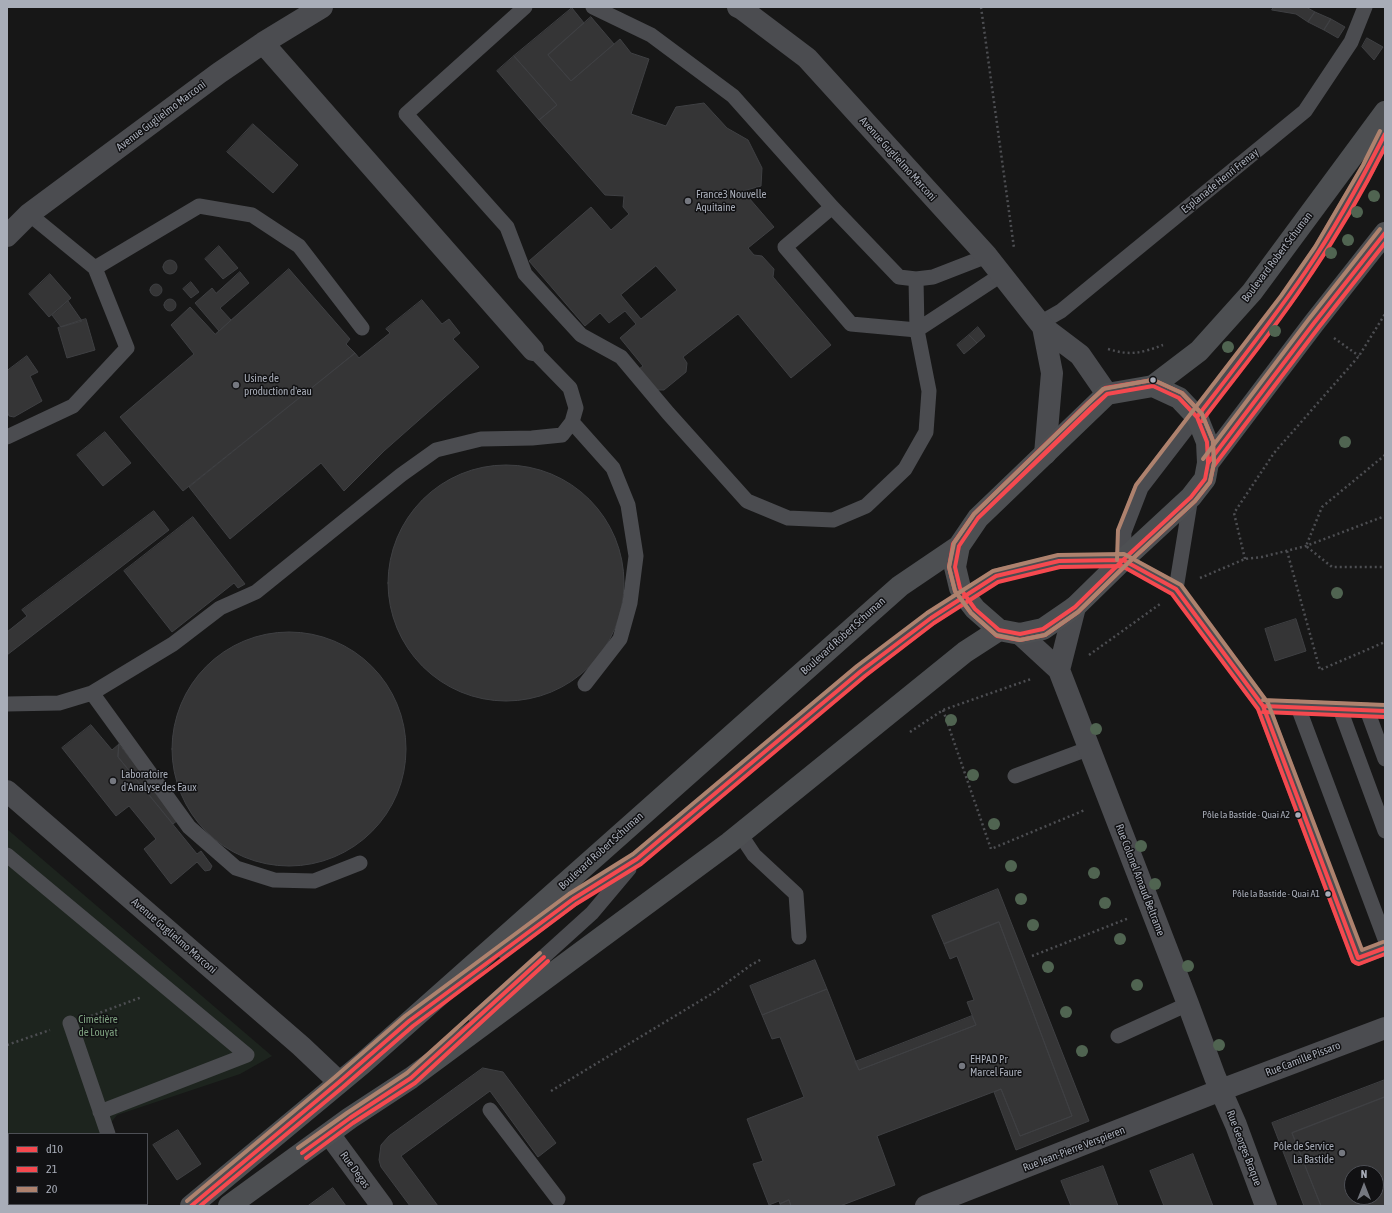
<!DOCTYPE html>
<html>
<head>
<meta charset="utf-8">
<style>
  body { margin:0 }
  #map { position:relative; width:1392px; height:1213px; overflow:hidden; background:#171717; font-family:"Asap Condensed",sans-serif }
  canvas { display:block }
  .frame { position:absolute; inset:0; border:8px solid #a8adb8; pointer-events:none }
  .legend { position:absolute; left:8px; top:1133px; width:140px; height:72px; box-sizing:border-box; background:#111113; border:1px solid #4d4f55; margin:0; padding:5px 7px; list-style:none; font-size:12px; color:#a8adb8 }
  .legend li { display:flex; align-items:center; gap:8px; height:20px }
  .legend b { width:20px; border:1px solid #4d4f55 }
  .north { position:absolute; left:1344px; top:1165px; width:40px; height:40px; box-sizing:border-box; background:#111113; border:1px solid #4d4f55; border-radius:50%; rotate:0deg; font-size:11px; font-weight:700; line-height:16px; text-align:center; color:#a8adb8 }
  .north::after { content:''; display:block; margin:auto; width:14px; height:18px; background:#757880; clip-path:polygon(50% 0,100% 100%,50% 72%,0 100%) }
</style>
</head>
<body>
<div id="map">
<canvas width="1392" height="1213"></canvas>
<div class="frame"></div>
<ul class="legend">
<li><b style="height:5px;background:#f5494f"></b>d10</li>
<li><b style="height:5px;background:#f5494f"></b>21</li>
<li><b style="height:5px;background:#ae826e"></b>20</li>
</ul>
<div class="north">N</div>
</div>
<script>
const ctx = document.querySelector('canvas').getContext('2d');
ctx.lineJoin = 'round';
function fill(path, color) { ctx.fillStyle = color; ctx.fill(path, 'evenodd'); }
function strokePath(path, color, width, dash) { ctx.strokeStyle = color; ctx.lineWidth = width; ctx.lineCap = dash ? 'butt' : 'round'; ctx.setLineDash(dash || []); ctx.stroke(path); }
function label(font, color, halo, rows, align = 'center') {
  ctx.font = font + ' "Asap Condensed",sans-serif'; ctx.lineWidth = 3; ctx.setLineDash([]); ctx.textBaseline = 'middle'; ctx.strokeStyle = halo; ctx.fillStyle = color; for (const [text, x, y, turn = 0] of rows) {
    ctx.save(); ctx.translate(x, y); ctx.rotate((+turn || 0) * Math.PI / 180); ctx.textAlign = isNaN(turn) ? turn : align; if (halo) ctx.strokeText(text, 0, 0); ctx.fillText(text, 0, 0); ctx.restore();
  }
}
fill(new Path2D(`
  M7,829l265,227 -32,18 -123,41 -8,10 4,9h-104v70h128l-3,2h-127z`), '#1d241e');
const building = new Path2D(`
  M1274,7h32l9,5 -7,10 -12,-8 -24,-4z
  M572,8l12,15 -36,32 23,26 49,-42 11,14 18,6 -18,55 35,12 10,-19 28,-4 23,25 21,12 14,28 -1,18 -18,5 31,36 -26,21 6,7 8,1 12,13 -1,8 58,68 -40,33 -53,-64 -55,43 4,6 -1,9 -22,18h-6l-19,-21 4,-3 -23,-28 16,-14 -11,-13 -16,12 -9,-10 -15,13 -56,-65 62,-54 20,23 18,-16 -6,-7 1,-11 -19,-1 -66,-75 18,-15 -43,-49zM656,266l21,24 -36,29 -20,-24z
  M1315,12l16,7 -7,11 -16,-8z
  M591,17l23,27 -43,37 -23,-26z
  M1331,19l14,8 -7,11 -14,-8z
  M1367,38l16,9 -9,13 -12,-13z
  M514,56l43,49 -18,15 -42,-49z
  M253,124l45,41 -25,28 -46,-41z
  M219,246l19,22 -15,11 -18,-20z
  M163 267a7 7 0 1 1 14 0a7 7 0 1 1-14 0Z
  M289,269l61,70 -4,5 9,9 -172,138 -63,-74 74,-63 -23,-29 19,-18 25,27z
  M240,272l9,11 -29,25 11,12 -12,11 -24,-28 17,-15 4,5z
  M50,274l21,24 -22,19 -20,-23z
  M191,282l8,10 -8,6 -8,-9z
  M150 290a6 6 0 1 1 12 0a6 6 0 1 1-12 0Z
  M164 305a6 6 0 1 1 12 0a6 6 0 1 1-12 0Z
  M422,300l20,24 7,-5 11,14 -7,6 26,28 -95,84 -40,40 -23,-28 -91,76 -41,-52 166,-134 4,5 31,-25 -4,-4z
  M68,301l14,20 -21,6 -9,-12z
  M86,319l9,31 -28,8 -9,-30z
  M978,327l7,9 -8,7 -8,-8z
  M969,335l8,8 -13,11 -7,-9z
  M27,356l11,16 -8,4 12,25 -28,16 -5,-1 -2,-6v-39z
  M105,432l26,31 -28,23 -26,-31z
  M388 583a118 118 0 1 1 236 0a118 118 0 1 1-236 0Z
  M154,511l15,19 -162,125v-23l20,-16 -5,-6z
  M193,517l52,67 -7,4 -4,-5 -62,49 -48,-61z
  M1296,619l10,32 -31,10 -10,-32z
  M172 749a117 117 0 1 1 234 0a117 117 0 1 1-234 0Z
  M91,725l21,25 7,-6 -1,13 79,97 4,-3 11,15 -2,4 -5,1 -8,-9 -26,22 -27,-35 12,-10 -27,-33 -13,10 -54,-68z
  M119,744l59,76 -5,4 -55,-67z
  M998,889l91,232 -73,29 -22,-58 7,-3 19,47 52,-20 -73,-194 -55,22 -12,-28z
  M999,922l73,194 -52,20 -19,-47 -124,47 18,49 -55,21h-49l-2,-6 -9,4 -1,-3 -10,4 -16,-41 10,-3 -16,-42 57,-22 -24,-60 -8,2 -10,-24 65,-26 32,81 117,-45 -9,-23 7,-2 -17,-44 -7,3 -6,-15z
  M815,960l12,29 -65,26 -12,-29z
  M972,1016l4,9 -117,45 -4,-8z
  M483,1068l20,4 53,71 -18,14 -48,-66 -89,65 37,50h-28l-29,-39 -2,-7 2,-15 8,-9z
  M1385,1080v17l-93,36 29,73h-17l-32,-83z
  M1385,1097v109h-64l-29,-73zM1352,1173h24v24h-24z
  M178,1130l23,34 -24,16 -24,-35z
  M1193,1154l20,52h-49l-14,-35z
  M1103,1166l15,40h-47l-10,-25z
  M333,1188l13,18h-38z
  M789,1200l2,6h-10l-1,-2z`);
fill(building, '#353536');
strokePath(building, '#3f4043', 1);
strokePath(new Path2D(`
  M981,7l33,241
  M1334,338l25,18
  M1108,349c23,7 33,4 55,-4
  M1385,455l-63,52 -16,39 26,21h53
  M1287,551l33,119 65,-28
  M1245,559l-11,-46 40,-60 85,-97 26,-42
  M1200,578l45,-19 17,-2 44,-11 79,-30
  M1089,655l71,-51
  M943,710l48,139 94,-39
  M910,732l33,-22 88,-31
  M1032,956l97,-38
  M91,1016l51,-19
  M7,1045l43,-15
  M551,1091l162,-98 38,-28 11,-6
  M121,1206l5,-2`), '#4d4e52', 2.5, [2, 3]);
strokePath(new Path2D(`
  M525,7l-119,107 101,113 18,47 56,61 40,22 47,56 79,88 41,17 45,2 33,-14 39,-37 21,-37 3,-41 -12,-61 -66,-6 -66,-77 47,-40
  M593,7l58,28 82,61 99,111 67,70 17,2 17,-2 54,-21
  M29,214l66,54 104,-62 53,9 47,31 63,82
  M916,279l1,51 84,-55
  M1040,323l21,-12 244,-200 46,-69 14,-35
  M572,422l41,46 15,37 8,51 -6,47 -10,36 -35,45
  M7,437l66,-31 54,-58 -32,-80
  M1123,560l1,-28 17,-44 145,-188 34,-50 48,-82 17,-34
  M1176,589l15,-92
  M92,693l81,-49 47,-36 36,-16 145,-117 35,-25 45,-11 51,-1 30,-3 10,-13 4,-14 -6,-20 -37,-38
  M7,704l52,-1 33,-10 97,134 47,41 38,12 40,1 46,-18
  M1263,706l122,5
  M1298,707l87,232
  M1340,709l45,122
  M1367,710l18,49
  M1015,776l75,-28
  M740,834l14,21 42,39 3,43
  M7,855l240,200 -147,57
  M503,951l70,-52 64,-40 224,-188 70,-53 65,-42 63,-15 64,-1 53,29 87,117 95,252 27,-10
  M476,1018l116,-105 37,-44
  M70,1023l38,111
  M1118,1036l70,-32
  M490,1110l68,89`), '#4b4c50', 15);
strokePath(new Path2D(`
  M738,7l4,2 65,49 180,198 56,71 37,28 27,39
  M263,43l270,307
  M7,236l22,-22 190,-141 44,-30 59,-36
  M1043,327l9,46 -7,81
  M1020,634l39,36 129,334 27,73 21,48 30,81
  M1059,670l16,-63
  M7,791l294,255 38,36
  M329,1134l53,72
  M926,1206l295,-116 164,-62`), '#4b4c50', 22);
strokePath(new Path2D(`
  M1153,386l26,12 18,19 10,25 1,21 -3,16 -14,18 -68,63 -48,47 -32,22 -23,5 -21,-4 -24,-21 -10,-13 -5,-8 -5,-21 4,-21 19,-28 129,-124z
  M1153,386l46,-35 53,-59 133,-180
  M1208,463l106,-140 71,-90
  M191,1206l172,-143 537,-477 59,-40
  M229,1206l121,-88 61,-40 318,-235 236,-191 34,-22`), '#4d4f52', 22);
strokePath(new Path2D(`
  M1197,417c37,-48 75,-96 109,-146 30,-44 55,-90 79,-137
  M1208,463l106,-140 71,-90
  M978,518l-19,28 -4,21 5,21 15,21 24,21 21,4 23,-5 32,-22 48,-47 68,-63 14,-18 3,-16 -1,-21 -10,-25 -18,-19 -26,-12 -46,8
  M978,518l114,-111 15,-13
  M978,518l129,-124
  M1263,706l122,5
  M302,1153l48,-35 61,-40 133,-121
  M191,1206l148,-124 70,-61 164,-122 64,-40 224,-188 70,-53 65,-42 63,-15 64,-1 53,29 87,117 95,252 27,-10`), '#f5494f', 4);
strokePath(new Path2D(`
  M1153,380l29,13 20,21 11,27 1,22 -4,19 -15,19 -68,63 -49,48 -33,23 -25,5 -23,-4 -26,-23 -16,-22 -6,-24 4,-23 21,-30 114,-111 17,-15z
  M1202,421c37,-49 76,-96 109,-147 28,-41 52,-83 74,-127
  M1213,467l106,-140 66,-84
  M1263,712l122,5
  M306,1158l47,-35 62,-40 133,-122
  M200,1206l143,-119 70,-61 163,-122 65,-40 224,-188 69,-53 64,-41 62,-15 62,-1 50,28 86,115 95,252 3,2 3,1 26,-10`), '#f5494f', 4);
strokePath(new Path2D(`
  M1152,380l-49,9 -129,125 -20,29 -5,24 6,24 16,22 25,22 24,5 25,-5 33,-23 49,-48 68,-63 15,-19 4,-19 -1,-22 -11,-27 -20,-21 -26,-12
  M1203,459l106,-140 71,-90
  M1117,560l1,-30 18,-45 145,-189 34,-49 48,-82 17,-34
  M1263,700l122,5
  M298,1148l49,-35 60,-40 133,-120
  M187,1201l148,-124 70,-61 164,-122 64,-40 224,-188 70,-53 66,-42 65,-16 66,-1 57,31 87,118 94,247 21,-8`), '#ae826e', 4);
ctx.fillStyle = '#506451';
for (const [x, y] of [
  [1374,196],
  [1357,212],
  [1348,240],
  [1331,253],
  [1275,331],
  [1228,347],
  [1345,442],
  [1337,593],
  [951,720],
  [1096,729],
  [973,775],
  [994,824],
  [1141,846],
  [1011,866],
  [1094,873],
  [1155,884],
  [1021,899],
  [1105,903],
  [1033,925],
  [1120,939],
  [1188,966],
  [1048,967],
  [1137,985],
  [1066,1012],
  [1219,1045],
  [1082,1051]
]) { ctx.beginPath(); ctx.arc(x, y, 6, 0, 2 * Math.PI); ctx.fill(); }
for (const [x, y, r, color] of [
  [688,201,4,"#757880"],
  [1153,380,3.5,"#a8adb8"],
  [236,385,4,"#757880"],
  [113,781,4,"#757880"],
  [1298,815,3.5,"#a8adb8"],
  [1328,894,3.5,"#a8adb8"],
  [962,1066,4,"#757880"],
  [1342,1153,4,"#757880"]
]) { const dot = new Path2D(); dot.arc(x, y, r, 0, 2 * Math.PI); ctx.fillStyle = color; ctx.fill(dot); strokePath(dot, '#111113', 1.5); }
label('10px', '#a8adb8', '#111113', [
  ["Pôle la Bastide - Quai A2",1290,815],
  ["Pôle la Bastide - Quai A1",1320,894]
], 'right');
label('11px', '#a8adb8', '#111113', [
  ["Avenue Guglielmo Marconi",161,116,-37],
  ["Avenue Guglielmo Marconi",898,159,48],
  ["Esplanade Henri Frenay",1220,181,-39],
  ["Boulevard Robert Schuman",1277,257,-53],
  ["Boulevard Robert Schuman",843,636,-42],
  ["Boulevard Robert Schuman",601,851,-42],
  ["Rue Colonel Arnaud Beltrame",1140,880,69],
  ["Avenue Guglielmo Marconi",174,936,41],
  ["Rue Camille Pissaro",1303,1059,-21],
  ["Rue Georges Braque",1244,1148,69],
  ["Rue Jean-Pierre Verspieren",1074,1149,-21],
  ["Rue Degas",355,1170,54]
]);
label('11px', '#a8adb8', '#111113', [
  ["France3 Nouvelle",696,195],
  ["Aquitaine",696,208],
  ["Usine de",244,379],
  ["production d'eau",244,392],
  ["Laboratoire",121,775],
  ["d'Analyse des Eaux",121,788],
  ["EHPAD Pr",970,1060],
  ["Marcel Faure",970,1073],
  ["Pôle de Service",1334,1147,"right"],
  ["La Bastide",1334,1160,"right"]
], 'left');
label('11px', '#7fa381', '#111113', [
  ["Cimetière",98,1020],
  ["de Louyat",98,1033]
]);
</script>
</body>
</html>
